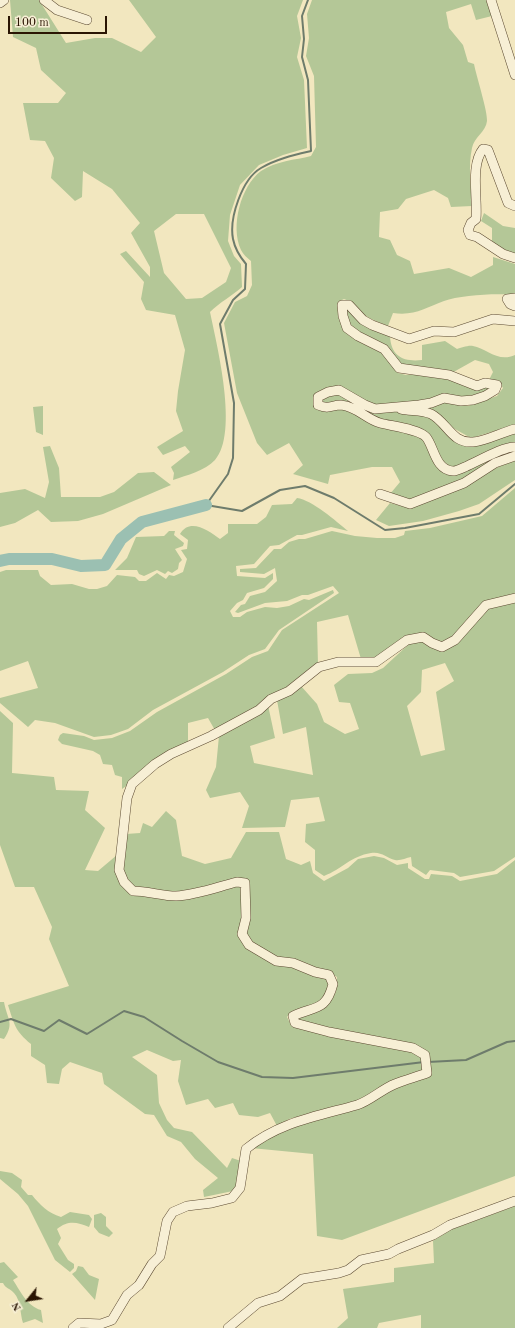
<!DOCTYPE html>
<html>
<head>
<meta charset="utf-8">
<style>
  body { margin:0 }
  #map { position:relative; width:515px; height:1328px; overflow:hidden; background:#f2e7bf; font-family:"Old Standard TT",serif }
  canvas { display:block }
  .north { position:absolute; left:8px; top:1280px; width:40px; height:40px; -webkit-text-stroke:3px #f7efd5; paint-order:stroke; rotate:240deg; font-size:11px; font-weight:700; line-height:16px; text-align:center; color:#2a1503 }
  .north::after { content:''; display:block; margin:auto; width:14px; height:18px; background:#2a1503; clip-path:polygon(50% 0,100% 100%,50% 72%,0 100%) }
  .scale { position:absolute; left:8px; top:16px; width:99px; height:18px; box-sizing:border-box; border:2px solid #2a1503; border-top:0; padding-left:5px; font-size:12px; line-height:14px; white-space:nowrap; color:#2a1503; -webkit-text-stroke:3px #f7efd5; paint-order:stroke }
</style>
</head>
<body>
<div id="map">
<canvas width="515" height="1328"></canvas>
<div class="north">N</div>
<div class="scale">100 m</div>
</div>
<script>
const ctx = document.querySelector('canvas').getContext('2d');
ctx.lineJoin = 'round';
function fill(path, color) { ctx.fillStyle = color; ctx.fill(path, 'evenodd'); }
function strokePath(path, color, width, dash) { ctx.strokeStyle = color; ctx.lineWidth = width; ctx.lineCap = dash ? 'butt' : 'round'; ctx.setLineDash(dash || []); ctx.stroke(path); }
fill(new Path2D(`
  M10,0h29l27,43 29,-5h17l29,14 15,-15 -27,-37h174l-6,16 4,22 -4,19 7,23 3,68 -24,7 -24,10 -19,20 -10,30 -2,26 6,15 7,8 1,23c-10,9 -22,15 -32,25 7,34 29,121 5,148 -10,11 -28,15 -42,20l1,-7 -3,-6 19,-15 -5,-6 -22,9 -6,-8 26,-16 -7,-20 2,-20 7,-41 -10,-35 -29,-5 -5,-11 3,-17 -24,-28 6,-3 24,26v-10l-19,-34 9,-10 -28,-34 -29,-18 -1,26 -7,4 -24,-23 3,-20 -9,-17 -15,-1 -7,-37h35l8,-10 -25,-23 -5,-22 -23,-11zM176,214h28l27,54 -5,14 -24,16 -16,1 -22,-26 -10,-42z
  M312,0h176l4,16 -16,4 -5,-16 -25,8 3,16 14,17 5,17 6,2c2,11 14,48 13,57 -1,11 -13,16 -15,27 -4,18 -1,39 0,58l-21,1 -3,-9 -14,-8 -28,9 -8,10 -18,3 -1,25 11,3 7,15 13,6 4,13 35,-6 22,9 22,-12v-8l22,7v31c-18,-2 -55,0 -71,6 -19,7 -29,15 -51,12l-5,13c-9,-4 -19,-7 -26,-13 -7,-6 -9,-11 -18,-14l-6,3c-4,34 23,32 44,48 6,5 11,16 16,23l8,2 21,-1 67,13 -10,7 -55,7 -55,4 -8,-2 -26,-17 -25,20 27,2 71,25 10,6 29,34 56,-21 7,1 -55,28 -51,20 -19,-7 10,-12 -8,-15h-20l-42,8 -2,9 -35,-10 10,-9 -14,-22 -22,12 -10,-12 -20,-50 -13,-70 11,-21 12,-6 5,-11 -1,-24c-4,-3 -8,-7 -10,-11 -11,-24 0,-64 20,-79 15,-10 34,-11 50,-15l5,-9 -2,-71 -8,-20 3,-18 -2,-24z
  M484,213l19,13 12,2v27l-15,-6 -8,-8v-13l-11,-7z
  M347,308l17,18 26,10c1,21 14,26 32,24v-15l23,-4 12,8c4,-1 11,-4 16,-3 13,2 25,17 42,9v70l-44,13 -54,-30 28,-8 23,6 29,-10 6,-8 -3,-5 -11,-3 4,-8 -4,-8 -14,-4 -25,14 -50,-7 -51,-40 -5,-10z
  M337,393l55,17 35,4 28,26 60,-8v13l-63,23 -10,-8 -16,-28 -101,-28 -4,-5z
  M43,406v29l-7,-3 -3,-25z
  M50,446l9,22 2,29h39l14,-5 24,-19 16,-1 17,13 -68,29 -25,7 -27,1 -13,-12 -23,13 -15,4v-34l25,-4 20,9 4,-16 -6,-35z
  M515,460v20l-36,24 -20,7 -36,10 -34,5 -13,-6 14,-17 15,4z
  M515,488v107l-32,7 -31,37 -10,5 -20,-10 -49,26 -12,-1 -13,-44 -31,7 1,43 -30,22 -72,45 -8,-14 -20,5v19l-66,47v-12l-7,-2 -3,-10 -9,-1 -3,-9 -7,-4 -31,-7 -4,-4 2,-5 3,-2 21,3 10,4 18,-2 18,-7 27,-19 69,-38 26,-17 16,-6 14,-21 57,-37 -6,-7 -25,9h-6l-15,6 -22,2 -27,10 -3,-1 6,-7 4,-1 5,-8 15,-4 12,-11 -2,-13 -11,6 -24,-2v-3l16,-1 18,-19h7l8,-7 10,-3h6l27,-8 23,5 22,2h18l9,-3 1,-4 25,-3 52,-12z
  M297,498c15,2 39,23 51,33l-17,-4 -29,8h-5l-18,10 -9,1 -16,18 -18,2 1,10 28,2 8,-5v6l-9,9 -17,5 -4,7 -6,3 -7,8 3,6h7l7,-5 18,-5 12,1 12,-2 15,-7 5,1 24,-10 1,3 -55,37 -14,19 -16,6 -26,17 -70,38 -25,19 -17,6 -17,2 -39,-14 -20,-3 -7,7 -28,-24v-5l38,-10 -10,-27 -28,10v-99l6,-2h32l2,6 11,9 21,-1 17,5h8l10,-3 10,-11 18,2 4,4h7l11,-8 9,6 3,-4 5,1 9,-4 4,-13 -6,-9 6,-1 1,-9 -8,-6c10,-17 29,-3 40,5l8,-6v-9h29l9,-7 6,-12 20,-1z
  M169,531h6l-1,4 10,8 -1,3 -8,3 7,11 -3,3 -1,6 -6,4 -4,-2 -3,3 -8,-4 -13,6 -5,-2 -2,-4h-22l12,-12 9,-21 28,-1z
  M515,600v257l-21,14 -34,6 -6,-4 -24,-3 -4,5 -14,-9 -1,-9c-5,1 -11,4 -16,3 -8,-2 -14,-9 -24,-7 -20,3 -29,16 -47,23l-9,-6v-20l-10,-8 1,-18 19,-3 -6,-24 -28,3 -6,27 -43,1 7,-22 -9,-14 -30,6 -4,-8 10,-23 3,-31 20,-10 29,-21 7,33 -25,8 4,17 59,12 -7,-48 -23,7 -6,-34 24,-14 16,18 7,18 21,12 14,-5 -9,-26 -11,-1 -5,-17 14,-11 24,-1 11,-5 26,-24 13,-3 21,8 41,-39zM445,663l9,18 -18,11 9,58 -24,6 -14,-50 14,-14 1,-22z
  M0,711l13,12 -1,50 42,4 2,13 33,1 -4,19 20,18 -20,42 13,1 19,-16 6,28 53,16 59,-15 8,2 5,60 79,31 4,8 -7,15 -20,8 -12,3 -5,6 4,8 37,10 84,15 11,7 -1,13 -65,31 -68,18 -12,7 -7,-13 -12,4 -19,-2 -6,-12 -18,5 -7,-9 -22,6 -8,-24 3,-21 -8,1 -26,-11 -15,7 25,18 2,28 8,17 7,8 18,4 35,36 5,-10 9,3 -4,23 -4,7 -29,6 -1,-7 15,-12 -23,-19 -14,-17 -14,-6 -13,-21 -9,-1 -41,-30 -2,-11 -32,-11 -8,7 -3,15 -12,-1 -2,-18 -14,-9v-12c-16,-13 -17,-20 -23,-39l61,-19 -20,-47 3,-12 -18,-40h-19l-15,-42z
  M166,811l10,9 6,36 23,8 26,-6 15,-26h33l7,27 15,6 9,-4 3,12 11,8 24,-13 10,-9 16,-3 10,2 13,7 11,-2v5l17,11h4l2,-5 21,2 8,5 37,-7 18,-14v316l-173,64 -25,-4 -4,-82 -62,-6 23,-13 155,-60 -1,-23 -130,-32 -1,-3 31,-13 8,-12 1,-15c-28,-19 -70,-12 -91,-43l4,-18 -1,-35 -15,-2 -59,15 -39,-6 -11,-12 -3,-9 4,-33 14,-1 3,-10 9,4z
  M0,1002h4c3,17 11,21 0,37l-4,-1z
  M0,1171l12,2 10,7 -1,7 7,8h4c8,10 16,18 29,22l9,-5 19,3 3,4 -3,8c-12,-5 -21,-7 -32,2l4,9 -3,6 10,16 6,4v4l-4,4 -15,-12 -27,-54 -10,-12 -18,-15z
  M515,1206v122h-94v-13l-42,8 -2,5h-40l11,-10 -5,-29 51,-7v-14l40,-5 -1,-22 17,-11z
  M101,1213l5,4v9l7,7 -4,4 -10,-4 -5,-6v-12z
  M4,1262l14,15 -5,3c8,12 14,26 28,30l2,13 -8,-4 -12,4c-3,-9 -2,-23 -9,-30 -4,-5 -8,-4 -11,-10h-3v-20z
  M78,1266l5,1 6,8 10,4 -4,21 -23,-26 4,-3z`), '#b4c797');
strokePath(new Path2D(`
  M308,0l-6,16 2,23 -2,18 6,23 3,71c-17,4 -35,8 -50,17 -19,11 -32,50 -28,71 2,10 7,18 13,25l-1,25 -12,11 -13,24 14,79 -1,55 -5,16 -22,31 36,6 38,-21 25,-4 29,12 51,32 20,-2 74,-14 36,-30
  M0,1022l11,-3 33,12 15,-11 28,14 37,-23 20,6 38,24 36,21 44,15 31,1 131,-16
  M428,1062l38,-2 41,-18 8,-1`), '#6e7c6c', 2);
strokePath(new Path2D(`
  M0,561l9,-2h43l29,7 24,-1 16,-26 21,-17 64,-17`), '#9bc0b2', 12);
const minor = new Path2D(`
  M44,0l13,10 30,10
  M491,0l24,75
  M0,3l4,-3
  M515,206l-7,-3 -20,-53 -5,-1c-13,16 -5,50 -7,70l-5,4 -3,7 2,5 7,2 26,17 12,4
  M515,298l-8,1 3,5 5,2
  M515,321l-22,-2 -39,13 -20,-1 -25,8 -37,-14 -9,-5 -14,-15h-7l1,11 4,12 11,8 26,13 15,19 50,7 28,11 8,-3 12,2 -2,5 -10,6 -12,4 -12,1 -17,-3 -13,5 -12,2 -44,4 -10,-4 -26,-15 -11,2 -10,5v8c12,5 13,0 23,0 15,1 25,14 39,18 11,3 39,6 46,14 8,9 9,33 27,34 4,0 9,-3 12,-4 12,-5 39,-21 50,-20
  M401,409c9,2 22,1 30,5 16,8 21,30 42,28 13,-1 29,-10 42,-13
  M380,494l30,10 54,-21 31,-20 20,-7
  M73,1328l6,-5 22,1 11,-4 15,-25 12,-10 13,-21 8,-8 7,-35 6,-9 14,-6 25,-3 20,-5 8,-10 6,-39c33,-27 72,-33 111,-44 13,-4 25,-16 38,-21 10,-4 21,-7 32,-11l-2,-18 -12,-7 -84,-16 -34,-9 -2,-7c21,-10 33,-4 40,-32l-4,-9 -14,-3 -22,-9 -17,-2 -27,-16 -7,-11 4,-16 -1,-35 -8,-1c-20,5 -40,13 -61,14 -14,0 -28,-5 -43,-5l-9,-9 -5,-12 8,-72 5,-14 23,-20 16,-10 40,-18 48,-26 12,-11 18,-8 30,-24 19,-5h38l31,-22 16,-3 9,6 10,4 13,-7 31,-35 29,-7
  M228,1328l30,-25 22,-7 22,-17 37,-6 9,-3 13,-10 28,-6 9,-5 35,-14 17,-10 65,-24`);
strokePath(minor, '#5c4a32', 10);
strokePath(minor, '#f7efd5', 9);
</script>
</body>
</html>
